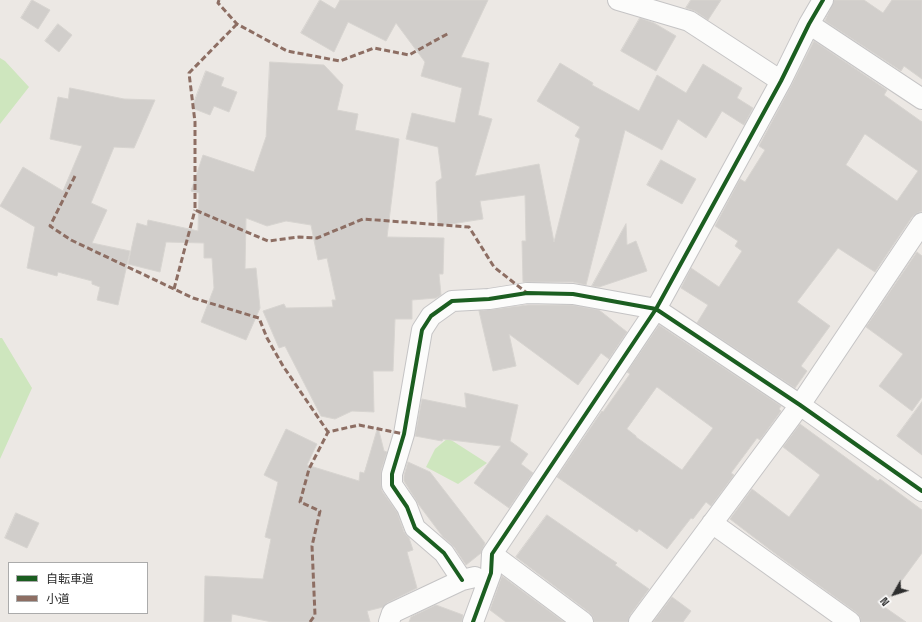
<!DOCTYPE html>
<html>
<head>
<meta charset="utf-8">
<style>
  body { margin:0 }
  #map { position:relative; width:922px; height:622px; overflow:hidden; background:#ece8e4; font-family:"Space Grotesk","Noto Sans JP",sans-serif }
  canvas { display:block }
  .legend { position:absolute; left:8px; top:562px; width:140px; height:52px; box-sizing:border-box; background:#fff; border:1px solid #ababab; margin:0; padding:5px 7px; list-style:none; font-size:12px; color:#2e2e2e }
  .legend li { display:flex; align-items:center; gap:8px; height:20px }
  .legend b { width:20px; border:1px solid #ababab }
  .north { position:absolute; left:874px; top:574px; width:40px; height:40px; -webkit-text-stroke:3px #fff; paint-order:stroke; rotate:231deg; font-size:11px; font-weight:700; line-height:16px; text-align:center; color:#2e2e2e }
  .north::after { content:''; display:block; margin:auto; width:14px; height:18px; background:#2e2e2e; clip-path:polygon(50% 0,100% 100%,50% 72%,0 100%) }
</style>
</head>
<body>
<div id="map">
<canvas width="922" height="622"></canvas>
<ul class="legend">
<li><b style="height:5px;background:#1b5e20"></b>自転車道</li>
<li><b style="height:5px;background:#8d6e63"></b>小道</li>
</ul>
<div class="north">N</div>
</div>
<script>
const ctx = document.querySelector('canvas').getContext('2d');
ctx.lineJoin = 'round';
function fill(path, color) { ctx.fillStyle = color; ctx.fill(path, 'evenodd'); }
function strokePath(path, color, width, dash) { ctx.strokeStyle = color; ctx.lineWidth = width; ctx.lineCap = dash ? 'butt' : 'round'; ctx.setLineDash(dash || []); ctx.stroke(path); }
fill(new Path2D(`
  M0,58l5,3 24,26 -29,37z
  M0,338h2l30,50 -32,71z
  M448,438l39,25 -29,21 -32,-17 9,-18z`), '#cee6be');
const building = new Path2D(`
  M32,0l18,10 -12,19 -17,-11z
  M320,0l15,9 5,-9h148l-27,57 28,6 -11,52 14,4 -17,57 64,-12 15,78 26,-103 -5,-3 5,-9 -43,-26 23,-38 33,20 -1,2 47,26 18,-36 29,18 17,-29 39,24 -5,10 16,10 -9,17 -22,-14 -16,27 -28,-19 -16,31 -37,-20 -39,155 -13,-3h-50l-1,-41h4l-1,-46 -45,6 3,18 -45,7 -2,-44 6,-4 -4,-31 -32,-8 6,-26 43,10 7,-35 -41,-12 4,-14 -29,-39 -10,18 -38,-19 -14,30 -33,-19z
  M691,0h30l-13,20 -13,-9 -9,-3z
  M834,0h30l19,13 9,-13h30v79l-18,-13 -3,5 -76,-50z
  M640,18l14,5 22,13 -20,35 -35,-20z
  M58,24l14,11 -13,17 -14,-11z
  M814,41l73,49 -3,5 38,27v89l-5,2 -5,4 -37,55 -37,-24 -41,54 33,24 -29,40 6,5 -12,17 -98,-65 11,-18 -27,-17 10,-20 28,19 23,-36 -7,-5 3,-5 -23,-15 25,-47 5,3 20,-32 -6,-4 32,-60zM865,134l53,37 -21,30 -51,-36z
  M270,62l54,3 19,20 -6,25 21,4 -3,16 44,9 -12,98 57,1 -1,36h-4l2,21 -5,3 -24,2v19h-17l-2,52h-20l1,41 -22,-1 -17,8 -14,-3 -36,-70 -6,2 -16,-37 21,-7 2,4 47,-1 -1,-7h4l-9,-42 -9,2 -7,-35 -25,-4 -19,5 -21,-8 -1,51 11,-1 4,40 -14,32 -45,-18 13,-34 -2,-30h-8v-15l-38,-1 -6,30 -32,-8 9,-41 10,3 1,-6 50,11 1,-38 -8,-2 12,-36 51,17 12,-35z
  M206,71l18,7 -3,8 16,6 -8,20 -15,-6 -4,9 -18,-7z
  M70,88l54,11 31,1 -21,48 -20,-1 -23,56 16,7 -15,33 38,8 -12,54 -21,-5 3,-13 -8,-3v-3l-34,-9 -1,4 -30,-8 8,-41 -35,-21 23,-39 40,24 19,-45 -32,-7 8,-42 10,2z
  M661,160l35,19 -14,25 -35,-19z
  M626,224l1,21 9,-4 11,30 -48,16 -7,-1z
  M917,252l5,4v141l-10,14 -33,-25 24,-32 -37,-27z
  M528,305h44l27,5 28,22 -18,27 -8,-6 -23,32 -69,-51 7,32 -23,5 -14,-60z
  M659,325l122,81 -2,3 2,2 -21,29 -3,-2 -26,35 3,2 -23,31 -5,-4 -13,17 -2,-1 -24,31 -28,-20 -2,3 -80,-55 45,-66 1,1 27,-38 -3,-2zM657,387l56,41 -31,42 -46,-33v-1l-9,-7z
  M465,393l53,12 -8,36 18,13 -7,10 12,9 -24,35 -35,-25 27,-37 -58,-7 -1,2 -27,-5 7,-37 44,9z
  M922,402v53l-25,-19z
  M800,424l78,57 2,-2 42,31v43l-39,53 23,16h-45l-1,-5 -3,-4 -80,-58 -47,-36 22,-30 37,28 31,-42 -37,-28z
  M378,427l6,24 3,1 -6,19v14l1,6 15,21 7,20 5,6 4,12 -6,2 10,36 -30,15 -4,4 -16,4 3,11h-98l-40,-8 -1,8h-27l1,-46 58,3 8,-40 -6,-2 13,-55 -14,-7 22,-46 31,15 -10,21 52,16 1,-9 4,1z
  M408,462l22,10 55,71 -4,10 -15,12 -12,-18 -11,-10 -24,-32 -15,-24v-5z
  M16,513l23,10 -12,25 -22,-10z
  M547,515l55,38 15,10 -2,2 34,24 -19,26 -2,7h-34l-1,-5 -3,-4 -74,-56z
  M502,576l62,46h-58l-16,-12z
  M672,597l19,14 -8,11h-30z
  M436,605l27,10 -1,7h-53l2,-5z`);
fill(building, '#d1cecb');
strokePath(building, '#d7d4d0', 1);
const street = new Path2D(`
  M618,0l71,21 92,60
  M809,24l113,75
  M712,523l138,99
  M492,554l91,68
  M462,580l-18,-27 -29,-25 -8,-21 -15,-22v-11l12,-40 18,-104 9,-14 21,-15 37,-2 38,-6 46,1 83,15 144,96 122,86
  M389,622l3,-9 70,-33 13,-3
  M473,622l18,-49 1,-19 164,-245 125,-228 28,-57 14,-24
  M639,622l161,-217 122,-182`);
strokePath(street, '#c5c4c5', 22);
strokePath(street, '#fcfcfb', 20);
strokePath(new Path2D(`
  M219,0l-1,3 19,21 50,27 53,10 34,-13 35,7 40,-22
  M237,24l-48,49 6,49v88l73,31 31,-4 18,1 46,-19 106,8 25,40 33,26
  M75,176l-25,50 21,14 122,58 66,20 8,20 16,28 45,66
  M174,289l21,-79
  M310,622l5,-7 -3,-69 8,-35 -20,-9 9,-33 19,-37 31,-7 45,9`), '#8d6e63', 3, [6, 3]);
strokePath(new Path2D(`
  M462,580l-18,-27 -29,-25 -8,-21 -15,-22v-11l12,-40 18,-104 9,-14 21,-15 37,-2 38,-6 46,1 83,15 144,96 122,86
  M473,622l18,-49 1,-19 164,-245 125,-228 28,-57 14,-24`), '#1b5e20', 4);
</script>
</body>
</html>
